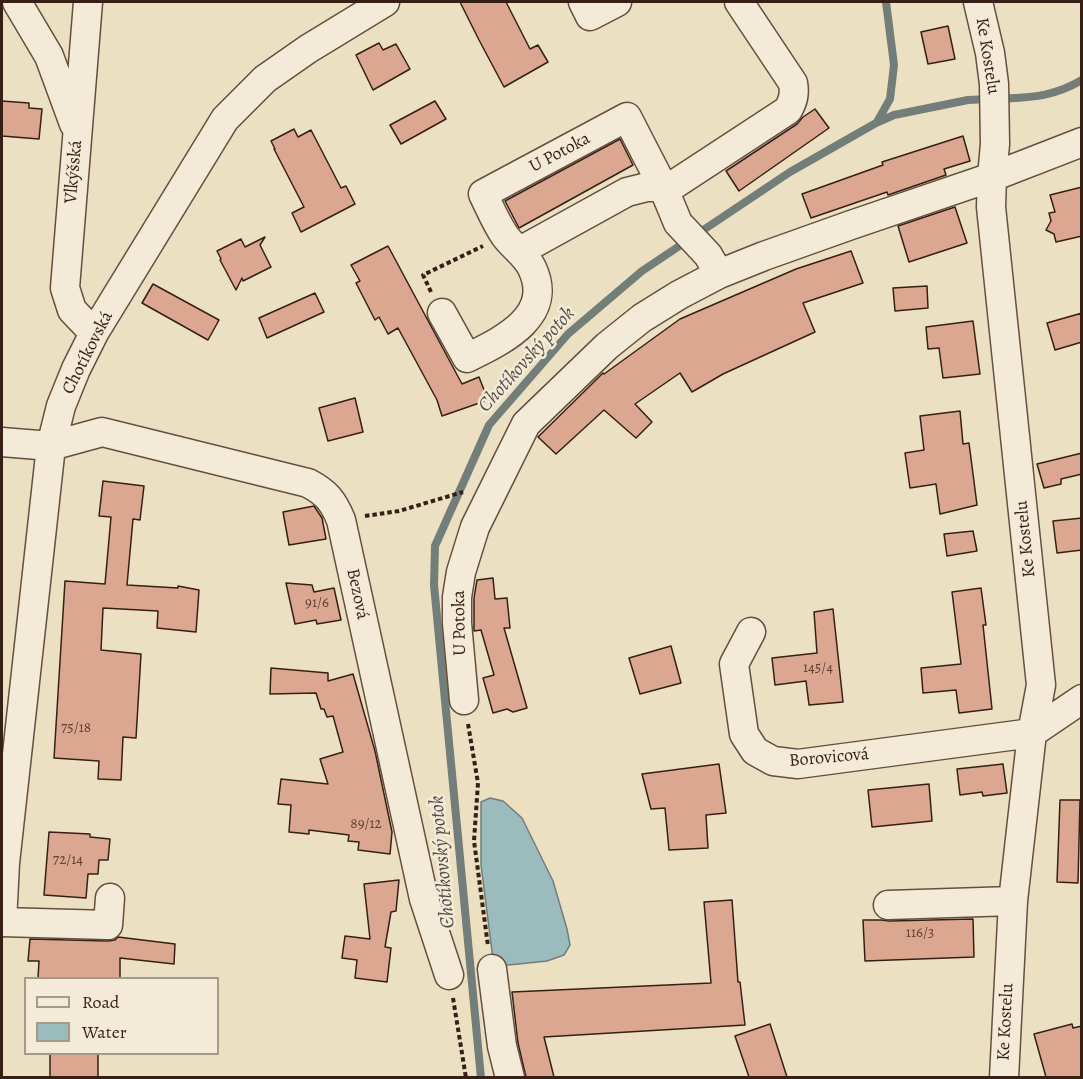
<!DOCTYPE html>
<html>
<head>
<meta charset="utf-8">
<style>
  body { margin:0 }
  #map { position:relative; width:1083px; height:1079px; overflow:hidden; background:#ece0c2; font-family:Alegreya,serif }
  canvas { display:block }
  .frame { position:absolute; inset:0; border:3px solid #361f14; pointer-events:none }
  .legend { position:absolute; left:24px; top:977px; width:195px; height:78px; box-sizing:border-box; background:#f3ebd7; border:2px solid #a79989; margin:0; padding:8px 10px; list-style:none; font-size:18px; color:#361f14 }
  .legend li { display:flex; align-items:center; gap:12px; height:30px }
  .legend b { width:30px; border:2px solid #a79989 }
</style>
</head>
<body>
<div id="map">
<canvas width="1083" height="1079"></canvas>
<div class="frame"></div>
<ul class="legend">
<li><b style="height:8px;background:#f3ebd7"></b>Road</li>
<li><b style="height:16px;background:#9cbbbd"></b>Water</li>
</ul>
</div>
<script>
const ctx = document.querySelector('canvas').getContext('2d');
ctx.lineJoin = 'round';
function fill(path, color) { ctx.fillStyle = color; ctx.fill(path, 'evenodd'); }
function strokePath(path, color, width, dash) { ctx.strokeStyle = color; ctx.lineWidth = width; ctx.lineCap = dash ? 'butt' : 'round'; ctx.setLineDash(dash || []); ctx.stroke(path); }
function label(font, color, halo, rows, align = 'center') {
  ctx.font = font + ' Alegreya,serif'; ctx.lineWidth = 5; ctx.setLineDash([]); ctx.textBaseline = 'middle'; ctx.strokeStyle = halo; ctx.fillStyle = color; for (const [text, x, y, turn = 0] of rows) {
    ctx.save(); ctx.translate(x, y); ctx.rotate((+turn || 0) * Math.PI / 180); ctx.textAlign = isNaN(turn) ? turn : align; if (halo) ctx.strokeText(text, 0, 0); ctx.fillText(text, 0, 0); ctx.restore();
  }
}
const water = new Path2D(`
  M490,798l13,3 19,17 31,63 14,48 3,16 -6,10 -17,6 -48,5 -6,-7 -12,-94v-63z`);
fill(water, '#9cbbbd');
strokePath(water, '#737d79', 1.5);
strokePath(new Path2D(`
  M1000,99c32,-2 53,-2 82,-19
  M877,122l13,-23 4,-34 -8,-63
  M481,1078l-47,-493 1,-39 54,-121 79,-91 74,-63 148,-99 86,-49 18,-8 74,-15 20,-1`), '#737d79', 8);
const building = new Path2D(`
  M460,2h46l24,47 8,-4 10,17 -44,25 -25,-47z
  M948,26l7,33 -27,5 -7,-32z
  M379,43l4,7 13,-6 14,25 -37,21 -17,-35z
  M2,101l27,2v5l13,1 -3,30 -37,-3z
  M435,101l11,18 -45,25 -11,-19z
  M815,109l14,19 -90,63 -13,-20 71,-47 6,-7z
  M294,129l4,8 13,-7 30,58 5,-2 9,18 -54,28 -9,-19 12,-6 -30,-58h1l-4,-8z
  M963,136l7,25 -26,8 2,6 -58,20 -1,-3 -76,26 -9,-24 81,-29 -1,-3z
  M620,139l13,26 -114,63 -14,-27z
  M1082,187v49l-26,6 -2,-8 -8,-4 5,-9 -2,-8 6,-1 -5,-17z
  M955,207l12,36 -58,19 -11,-36z
  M265,237l-5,8 11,22 -28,14 -1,-3 -6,12 -16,-30 1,-1 -4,-8 24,-12 4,8z
  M388,246l74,138 17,-7 9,23 -46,16 -5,-16 -39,-72 -10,6 -9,-17 -4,3 -19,-37 4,-2 -9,-16z
  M851,251l12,32 -60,20 12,29 -92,42 -31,18 -12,-19 -45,31 17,18 -16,16 -32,-28 -48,44 -18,-17 65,-64 1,1 76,-55 116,-50z
  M153,284l66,36 -11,20 -66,-37z
  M927,286l1,22 -33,3 -2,-23z
  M315,293l9,19 -57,26 -8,-20z
  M1082,313v29l-27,8 -8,-27z
  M973,321l7,53 -37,4 -4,-30 -11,1 -2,-22z
  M355,398l8,34 -35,9 -9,-33z
  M960,411l3,33 6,-1 8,62 -37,9 -4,-30 -26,4 -5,-35 19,-3 -4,-34z
  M1082,453v21l-21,5v5l-17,4 -7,-24z
  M103,481l41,5 -4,34 -7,-1 -6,66 51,3v-2l21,4 -3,42 -39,-4 1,-17 -55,-3 -2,42 40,4 -5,84 -13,-1 -2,43 -23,-1 1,-18 -45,-3 11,-177 40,3 6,-67 -12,-1z
  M314,506l8,12 4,21 -37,6 -6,-33z
  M1082,518v32l-25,3 -4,-32z
  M973,531l4,20 -30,5 -3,-22z
  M493,578l2,21 12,-1 3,30h-6l23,80 -14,4 -6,-3 -14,4 -10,-35 11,-3 -13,-45 -7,1v-33l3,-18z
  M286,583l26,2 2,7 20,-4 7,32 -24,4 -1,-4 -21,4z
  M981,588l5,37h-3l9,84 -33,4 -3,-23 -33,3 -2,-25 40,-4 -9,-72z
  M833,609l10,93 -34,3 -3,-24 -31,4 -3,-27 45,-5 -3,-41z
  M671,646l10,37 -41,11 -11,-36z
  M271,668l57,5v8l25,-7 22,77 17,81 -2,22 -32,-4 1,-8 -11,-1 1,-6 -40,-5v4l-20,-2 2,-27 -13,-1 3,-25 47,5 -8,-25 23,-7 -10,-36 -6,1 -3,-8h-3l-5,-16 -46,1z
  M719,764l7,49 -20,2 2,33 -39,2 -4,-42 -14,1 -9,-35z
  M1003,764l4,29 -24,3 -1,-4 -22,3 -3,-26z
  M929,784l3,37 -60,6 -4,-37z
  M1060,800h20l-2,83 -21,-1z
  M49,832l41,2v3l20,2 -2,21h-9l-1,14h-10l-2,24 -42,-3z
  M399,880l-3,31 -5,1 -6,35 6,1 -4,34 -32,-4 2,-18 -15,-2 3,-22 25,3 -6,-55z
  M732,900l6,82h2l5,43 -201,12 10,40h-28l-8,-34 -6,-51 199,-9 -7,-81z
  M973,919l1,38 -109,4 -2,-41h18l8,1z
  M118,937l57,7 -1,20 -54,-6v20h-82l1,-17h-11l2,-22 78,2 7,-1z
  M770,1024l17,53h-38l-14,-41z
  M1072,1024l1,4 9,-2v51h-36l-12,-43z
  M50,1053h48v24h-48z`);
fill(building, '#dca791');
strokePath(building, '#361f14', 1.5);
const minor = new Path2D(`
  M17,2l32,54 25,68
  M88,2l-23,286 7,22 22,23
  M583,2l7,14 27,-14
  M978,2l12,51 4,31 1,60 -3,33 -1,30 50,478 -9,48 -19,168 -9,177
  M520,251l107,-59 20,-5h16l12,-3 113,-74c5,-9 7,-16 5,-27l-54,-81
  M442,313l25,45c34,-17 88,-41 65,-90 -6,-13 -19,-21 -27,-32 -9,-13 -15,-28 -22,-42l144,-77 36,70 15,36 30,32 11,19
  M2,442l49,4 51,-14 206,51c19,10 25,18 33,37l83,379 25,76
  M751,632l-17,32 10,70 11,17 18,10 25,3 234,-31 50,-34
  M464,700l-7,-77v-26l4,-25 14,-45 51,-103 81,-78 35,-28 37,-23 40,-21 45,-18 87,-31 141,-48 90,-35
  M888,905l125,-4
  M2,922l3,-59 46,-417 10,-40 15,-37 18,-36 131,-214 40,-40 43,-30 77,-47
  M2,922l106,3 2,-27
  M492,969l10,77 8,32`);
strokePath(minor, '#644f40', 31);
strokePath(new Path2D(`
  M431,292l-8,-17 60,-29
  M365,516l34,-5 64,-19
  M468,724l10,59 -4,58 14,105
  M453,998l13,80`), '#361f14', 4, [4.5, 3]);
strokePath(minor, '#f3ebd7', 28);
label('15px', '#604133', null, [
  ["91/6",317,603],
  ["145/4",818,668],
  ["75/18",76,728],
  ["89/12",366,824],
  ["72/14",68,860],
  ["116/3",920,933]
]);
label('18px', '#361f14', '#f3ebd7', [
  ["Ke Kostelu",987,56,81],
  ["U Potoka",560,153,-28],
  ["Vlkýšská",74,172,-85],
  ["Chotíkovská",88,353,-63],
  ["Ke Kostelu",1026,539,-96],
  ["Bezová",357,594,78],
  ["U Potoka",460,623,-91],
  ["Borovicová",829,758,-5],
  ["Ke Kostelu",1006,1022,-87]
]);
label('italic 20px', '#554e47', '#f3ebd7', [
  ["Chotíkovský potok",527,360,-48],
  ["Chotíkovský potok",443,862,-95]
]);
</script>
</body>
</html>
